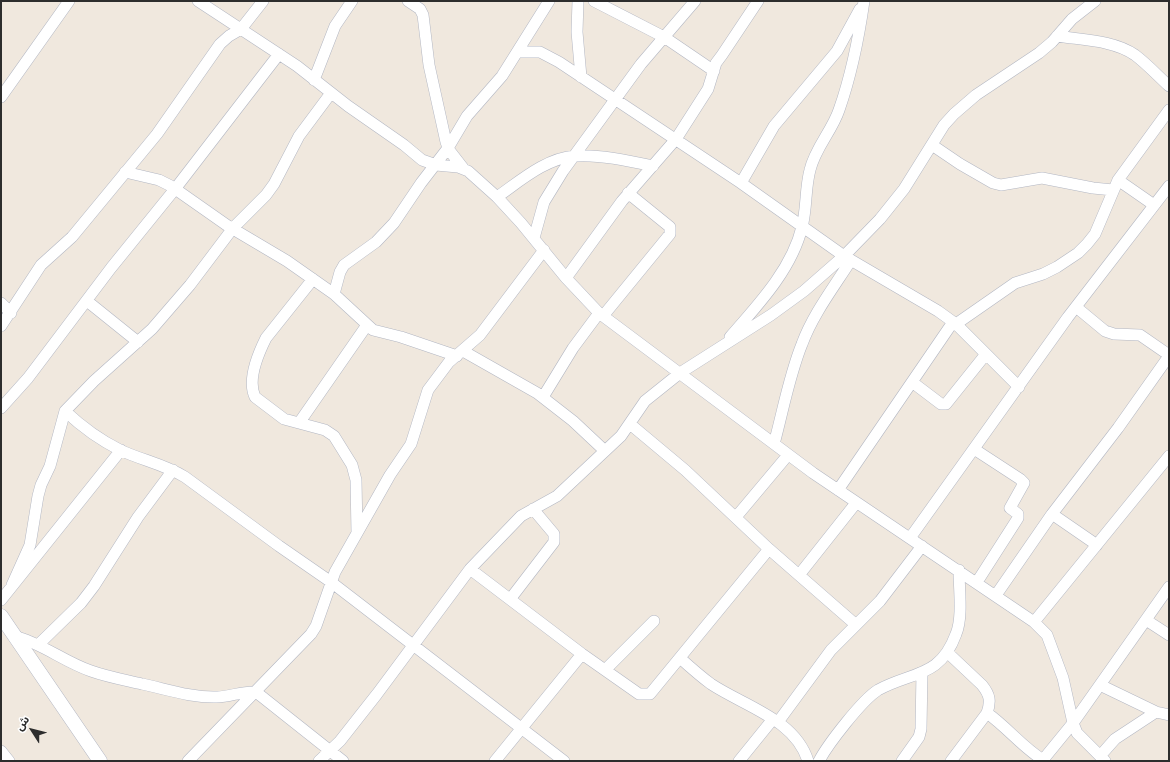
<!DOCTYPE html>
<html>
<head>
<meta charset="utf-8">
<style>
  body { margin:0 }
  #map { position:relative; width:1170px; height:762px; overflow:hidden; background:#f0e8de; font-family:"IBM Plex Sans","Noto Sans Arabic",sans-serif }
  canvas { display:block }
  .frame { position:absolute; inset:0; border:2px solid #2d2d2d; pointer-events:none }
  .north { position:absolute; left:12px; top:710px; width:40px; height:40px; -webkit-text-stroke:3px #fff; paint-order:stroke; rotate:306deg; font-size:11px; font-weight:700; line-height:16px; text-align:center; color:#2d2d2d }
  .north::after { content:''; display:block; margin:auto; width:14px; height:18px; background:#2d2d2d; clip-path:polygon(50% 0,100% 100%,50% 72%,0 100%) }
</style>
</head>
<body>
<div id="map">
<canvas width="1170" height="762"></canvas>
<div class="frame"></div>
<div class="north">ش</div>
</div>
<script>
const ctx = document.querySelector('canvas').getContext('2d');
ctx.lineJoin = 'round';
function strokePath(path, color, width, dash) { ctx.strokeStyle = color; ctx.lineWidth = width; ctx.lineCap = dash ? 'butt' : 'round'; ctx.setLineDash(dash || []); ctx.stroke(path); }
const minor = new Path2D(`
  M198,1l99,65 51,40 56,39 18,15 14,5 22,2 10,4 29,26 24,26 45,55 33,35 214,160 221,149 13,13 16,43 10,45 4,10 28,28
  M408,1l12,8 3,6 6,50 17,77 3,8 14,18
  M578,1l-1,31 4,45
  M594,1l70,36 50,34
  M1057,36c24,4 57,4 78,19 12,9 23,21 34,31
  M517,52h23l19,10 182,121 103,73 94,55 18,13 63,63
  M314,80l21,-54 17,-25
  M1,97l68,-96
  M932,145l28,19 33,19 8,2 41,-7 51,10 20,2
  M125,172l34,8 12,6 57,40 59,35 47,33 39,36 28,7 56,19
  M1118,180l36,25
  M741,183l33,-57 63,-75 23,-42
  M497,197c23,-16 49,-39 78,-41 23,-2 55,5 78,10
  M534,238l10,-36 19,-31 78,-107 54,-63
  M566,278l56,-77 54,-62 32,-50 8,-26 6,-8 36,-54
  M313,279l-47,59c-8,16 -19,42 -11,59l29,22 41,11 9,6 18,29 4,15 1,53
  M334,294l6,-22 4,-7 32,-23 18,-19 27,-40 27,-35 19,-32 35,-40 47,-75
  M87,301l51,41
  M1,303l10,10
  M1076,307l29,24 9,3 26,1 29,20
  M603,316l67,-82v-7l-42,-34
  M956,324l59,-41 28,-9 14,-7 21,-14 9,-9 8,-10 23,-54 51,-70
  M1,326l40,-61 31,-28 85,-103 63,-90 9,-8 12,-7 22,-28
  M730,337c28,-32 62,-68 72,-110 5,-19 3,-39 8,-57 5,-22 22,-39 29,-60 12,-34 20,-74 25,-109
  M463,351l74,42 36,28 32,30
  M912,382l29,22h5l40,-50
  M543,397l30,-49 26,-35
  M1,408l27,-30 83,-110 64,-79 104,-135
  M65,411c17,16 33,28 55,39 21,10 44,14 65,27l94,69 52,36 233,179
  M299,423l68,-98
  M630,424l55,46 84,79 86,75
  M774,444c9,-33 15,-68 28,-100 11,-30 32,-57 49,-84
  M974,449l46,30 4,4 -14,25 8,6v4l-41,64
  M838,490l115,-168
  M1052,514l45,31
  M736,517l52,-62
  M910,538l158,-221 101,-131
  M470,569l112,85 57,40h11l119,-145
  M799,575l57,-72
  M12,585l18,-40 8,-49 3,-11 9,-19 15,-55 29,-30 58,-52 38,-44 43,-57 33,-33 8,-11 25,-48 32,-43
  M996,595l56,-81 66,-86 51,-72
  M511,598l43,-56v-8l-21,-25
  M1,600l120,-150
  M1146,620l23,15
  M1034,622l135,-166
  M14,636c28,7 50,26 77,35 17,6 34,9 51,13 24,5 50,14 75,13 13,0 25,-6 39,-5l87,69
  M39,644l42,-41 13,-17 44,-69 35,-47
  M948,653l34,32c8,10 9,16 5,28l-36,48
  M680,658c10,9 20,18 31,26 33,22 84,35 97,77
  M605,670l49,-49
  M1100,685l56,27 13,3
  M987,713c21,15 34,33 56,47
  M778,722l53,-72 49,-49 42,-55
  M1,751l8,10
  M1100,756l15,-17 41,-27
  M188,761l123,-127 5,-8 19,-54 55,-97 21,-31 17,-54 21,-28 31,-27 64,-85
  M319,761l21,-20 37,-47 93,-125 51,-53 36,-20 64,-60 24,-35 35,-28 91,-58 33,-24 40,-35 36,-37 24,-30 40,-64 10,-11 22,-19 63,-42 13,-11 20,-23 23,-18
  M495,761l87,-107
  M739,761l34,-42
  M819,761c9,-17 43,-61 59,-71 35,-19 62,-12 78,-56 7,-17 3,-45 3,-64
  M902,761l17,-24 2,-8 1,-57
  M1042,761l31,-38 96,-136`);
const tertiary = new Path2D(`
  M1,616l99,145`);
strokePath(minor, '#b2b6c2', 12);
strokePath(tertiary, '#b2b6c2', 15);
strokePath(minor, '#fff', 11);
strokePath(tertiary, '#fff', 14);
</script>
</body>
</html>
